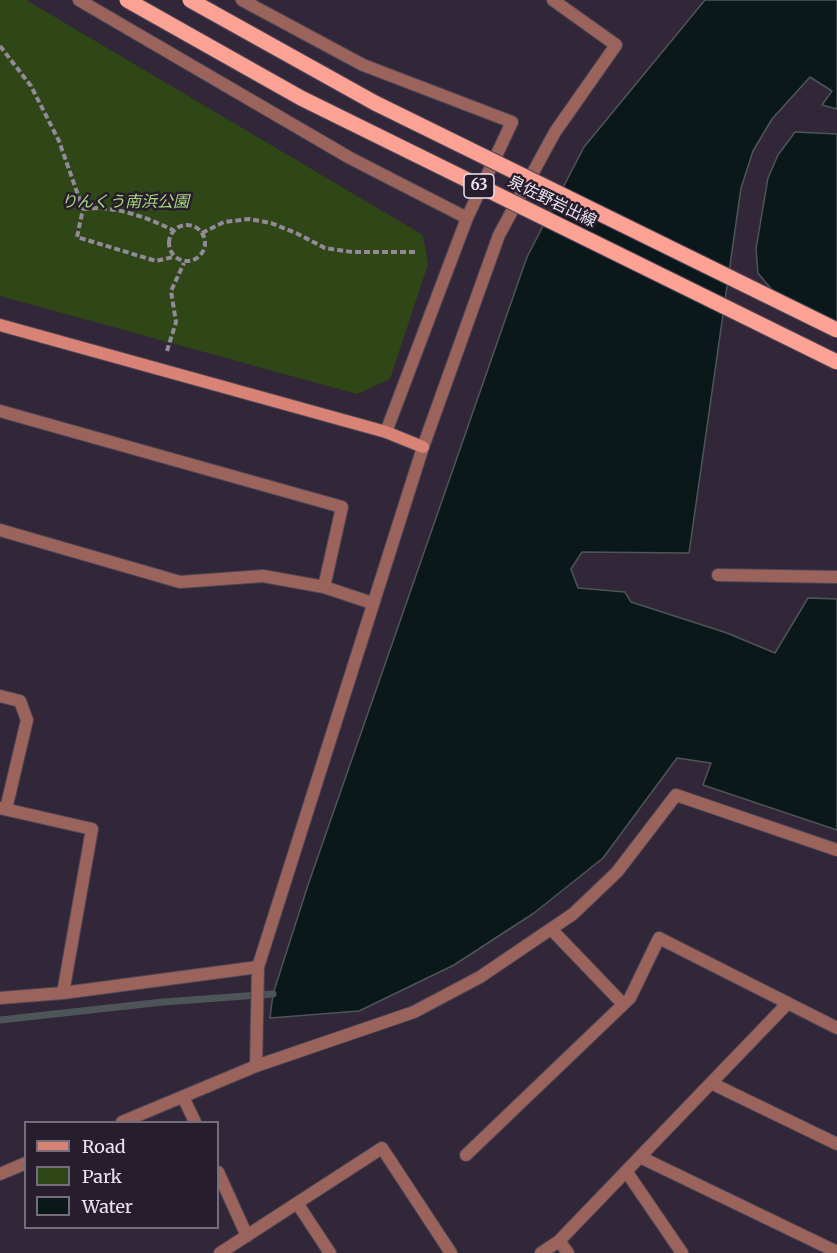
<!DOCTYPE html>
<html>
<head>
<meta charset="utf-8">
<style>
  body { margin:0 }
  #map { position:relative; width:837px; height:1253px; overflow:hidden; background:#312738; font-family:Merriweather,serif }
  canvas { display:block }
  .legend { position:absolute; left:24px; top:1121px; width:195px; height:108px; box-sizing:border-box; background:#271d2d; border:2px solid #756d7b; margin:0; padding:8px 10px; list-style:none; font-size:18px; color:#ebe4ef }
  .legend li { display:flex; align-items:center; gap:12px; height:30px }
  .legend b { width:30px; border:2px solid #756d7b }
</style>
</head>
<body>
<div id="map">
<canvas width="837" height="1253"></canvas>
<ul class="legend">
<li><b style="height:8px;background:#d98276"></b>Road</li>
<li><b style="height:16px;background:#2f4616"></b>Park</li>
<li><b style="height:16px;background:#0a1819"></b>Water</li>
</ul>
</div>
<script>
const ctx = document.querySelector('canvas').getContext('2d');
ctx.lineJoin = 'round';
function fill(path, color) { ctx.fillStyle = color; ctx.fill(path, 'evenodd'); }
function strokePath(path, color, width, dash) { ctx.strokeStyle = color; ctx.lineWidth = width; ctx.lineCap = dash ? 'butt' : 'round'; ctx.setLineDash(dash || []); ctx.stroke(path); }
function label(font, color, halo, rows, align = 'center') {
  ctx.font = font + ' Merriweather,"Noto Sans JP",serif'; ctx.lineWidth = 5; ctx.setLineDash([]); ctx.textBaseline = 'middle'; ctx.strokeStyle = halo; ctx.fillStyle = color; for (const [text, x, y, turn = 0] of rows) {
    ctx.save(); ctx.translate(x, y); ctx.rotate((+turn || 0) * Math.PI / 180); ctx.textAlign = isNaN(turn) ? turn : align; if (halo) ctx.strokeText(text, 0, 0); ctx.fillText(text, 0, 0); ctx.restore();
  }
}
fill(new Path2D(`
  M0,0h26l397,235 5,29 -38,115 -33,15 -357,-98z`), '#2f4616');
const water = new Path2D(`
  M705,0h132v109l-15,-4 10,-14 -22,-14 -38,42 -19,32 -12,37 -52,365 -107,-1 -11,17 7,19 47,4 6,10 96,31 48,20 33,-55 29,1v231l-134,-45 8,-22 -34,-5 -74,100 -69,55 -80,52 -95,46 -89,7 3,-24 35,-109 219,-628 57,-110z
  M795,132l42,2v190l-60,-28 -19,-23 -2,-24 12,-71 10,-23z`);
fill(water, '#0a1819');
strokePath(water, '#4e5559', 1.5);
strokePath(new Path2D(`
  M0,1020l163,-18 110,-8`), '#4e5559', 7);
const street = new Path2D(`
  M79,0l271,158 117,60
  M242,0l121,65 149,57 -45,96 -81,214
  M0,411l342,96 -18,80 48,16
  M0,530l180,52 83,-6 61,11
  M718,575l119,2
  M0,696l20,5 7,19 -21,89
  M0,808l92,21 -29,164
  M551,929l72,75
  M0,998l63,-5 195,-26
  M256,1066l2,-99 165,-520 76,-212 56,-103 61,-87 -63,-45
  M711,1083l126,61
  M183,1097l12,25
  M122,1122l134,-56 158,-54 66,-35 93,-63 44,-42 59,-77 161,55
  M466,1155l164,-157 29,-60 178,90
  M640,1157l197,95
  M626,1171l56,82
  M218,1172l29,64
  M0,1174l26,-11
  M297,1203l33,50
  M559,1241l9,12
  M220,1253l162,-105 69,105
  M541,1253l18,-12 228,-237`);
const secondary = new Path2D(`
  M0,325l386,107 37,15`);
strokePath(street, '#4f4555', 14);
strokePath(secondary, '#4f4555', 14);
strokePath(new Path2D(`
  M0,46l31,40 28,55 24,68 -6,28 79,24 17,-4
  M83,209c31,-4 63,8 90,21
  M169 243a18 18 0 1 1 36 0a18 18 0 1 1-36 0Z
  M202,233l22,-11 25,-3 22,4 25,10 29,15 27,4h63
  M167,351l9,-29 -5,-31 13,-28`), '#938a98', 4, [6, 3]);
strokePath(street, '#9a645c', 12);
strokePath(secondary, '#d98276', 12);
const primaryBridge = new Path2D(`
  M127,0l174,98 536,264
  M190,0l185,103 462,227`);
strokePath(primaryBridge, '#4f4555', 17, []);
strokePath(primaryBridge, '#fca295', 15);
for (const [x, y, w] of [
  [479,186,30]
]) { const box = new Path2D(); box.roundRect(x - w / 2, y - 12, w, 24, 4.5); ctx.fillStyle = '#271d2d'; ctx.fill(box); strokePath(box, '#ebe4ef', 1.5); }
label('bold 15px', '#ebe4ef', null, [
  ["63",479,186]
]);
label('italic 16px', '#a9d87c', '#271d2d', [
  ["りんくう南浜公園",125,202]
]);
label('16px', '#ebe4ef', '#271d2d', [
  ["泉佐野岩出線",552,202,26]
]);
</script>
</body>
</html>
